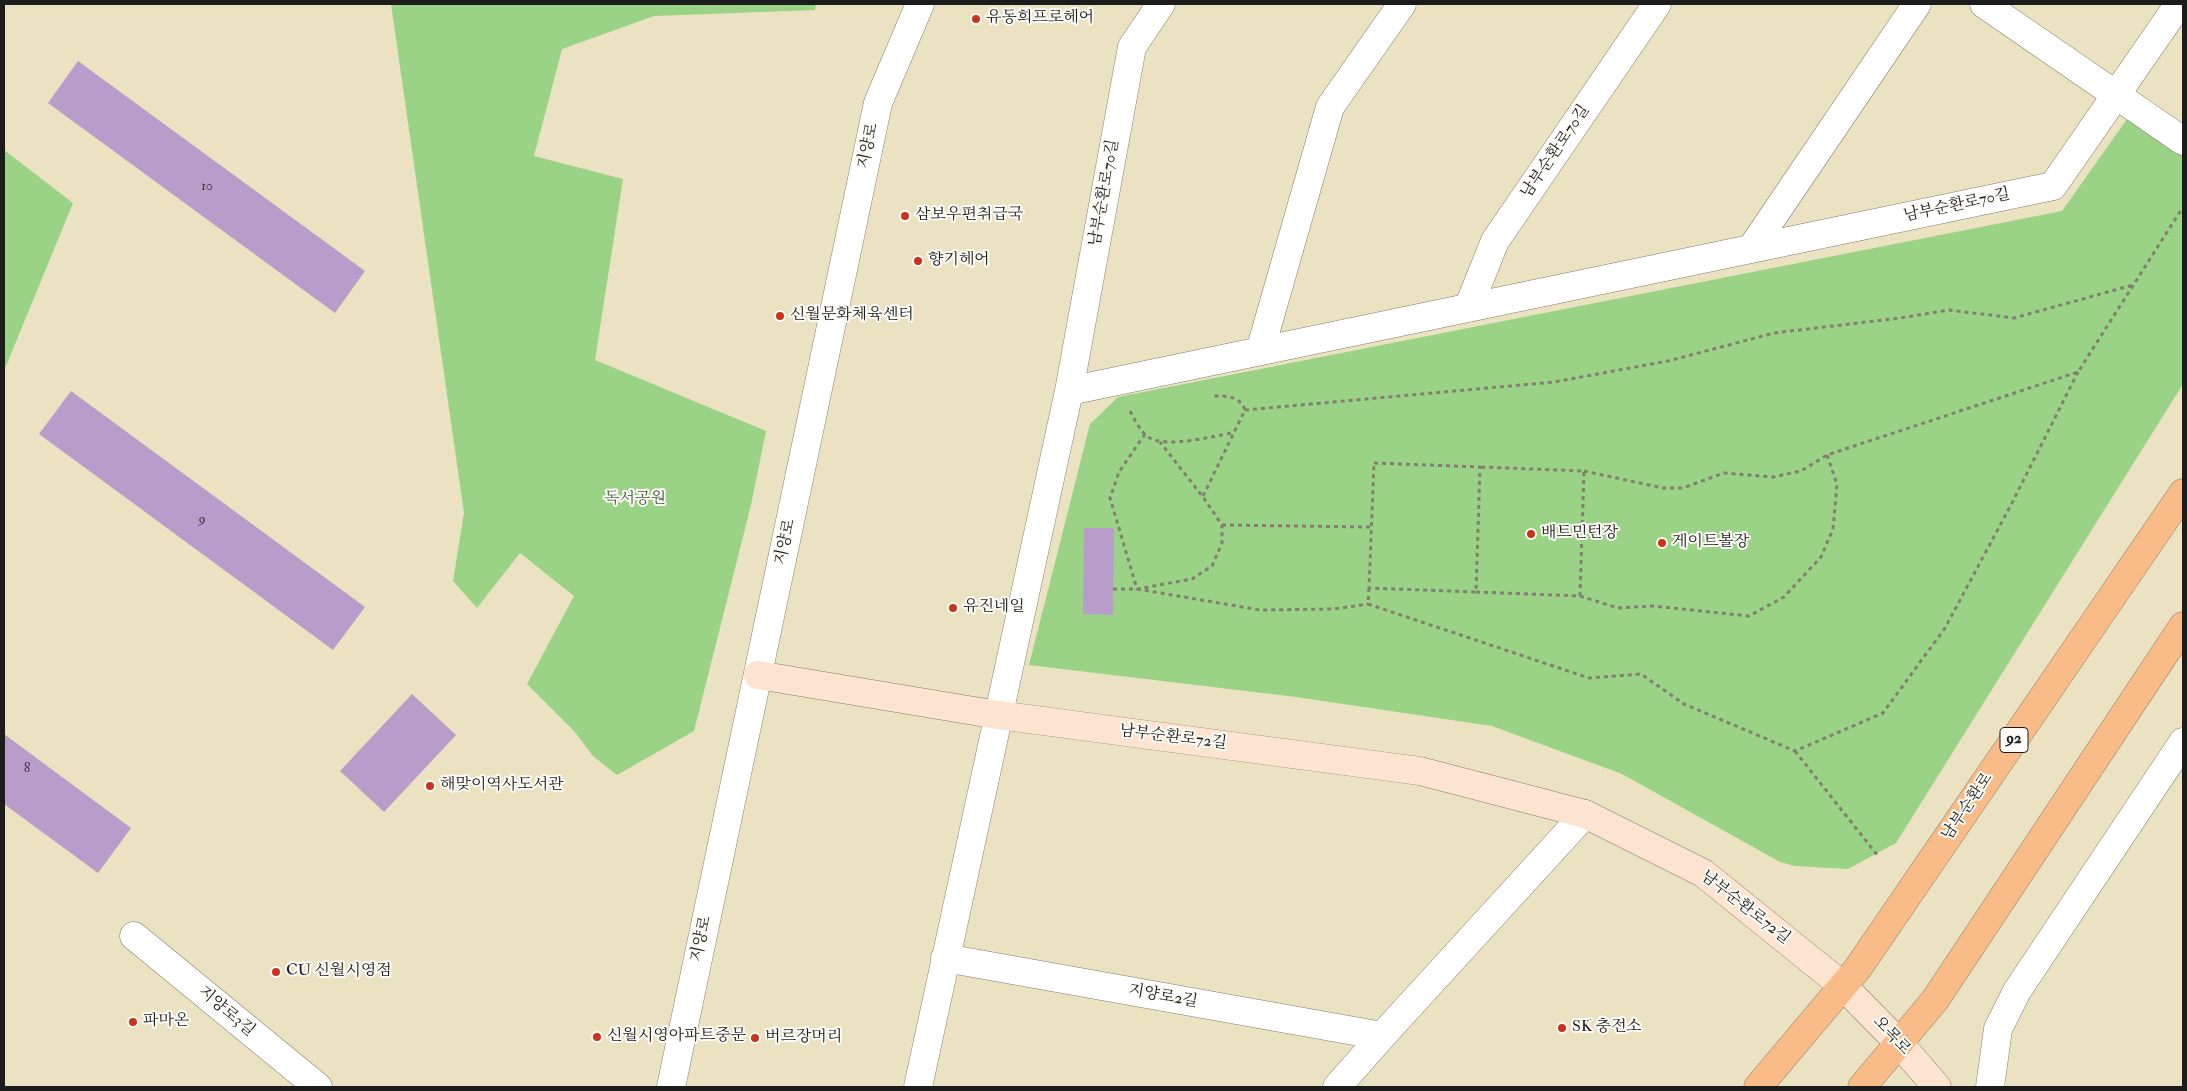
<!DOCTYPE html>
<html>
<head>
<meta charset="utf-8">
<style>
  body { margin:0 }
  #map { position:relative; width:2187px; height:1091px; overflow:hidden; background:#ebe2c1; font-family:"IM FELL Double Pica",serif }
  canvas { display:block }
  .frame { position:absolute; inset:0; border:5px solid #1c1c1c; pointer-events:none }
</style>
</head>
<body>
<div id="map">
<canvas width="2187" height="1091"></canvas>
<div class="frame"></div>
</div>
<script>
const ctx = document.querySelector('canvas').getContext('2d');
ctx.lineJoin = 'round';
function fill(path, color) { ctx.fillStyle = color; ctx.fill(path, 'evenodd'); }
function strokePath(path, color, width, dash) { ctx.strokeStyle = color; ctx.lineWidth = width; ctx.lineCap = dash ? 'butt' : 'round'; ctx.setLineDash(dash || []); ctx.stroke(path); }
function label(font, color, halo, rows, align = 'center') {
  ctx.font = font + ' "IM FELL Double Pica","Noto Serif KR",serif'; ctx.lineWidth = 4; ctx.setLineDash([]); ctx.textBaseline = 'middle'; ctx.strokeStyle = halo; ctx.fillStyle = color; for (const [text, x, y, turn = 0] of rows) {
    ctx.save(); ctx.translate(x, y); ctx.rotate((+turn || 0) * Math.PI / 180); ctx.textAlign = isNaN(turn) ? turn : align; if (halo) ctx.strokeText(text, 0, 0); ctx.fillText(text, 0, 0); ctx.restore();
  }
}
fill(new Path2D(`
  M391,4h425l-1,6 -161,6 -92,33 -28,107 89,23 -28,181 171,71 -15,74 -57,226 -77,44 -24,-19 -19,-25 -47,-47 47,-88 -54,-43 -43,55 -24,-27 11,-68z
  M2127,119l56,37v228l-287,459 -48,26 -53,-3 -15,-4 -158,-88 -130,-48 -196,-29 -267,-32 61,-241 28,-27 944,-186z
  M4,150l69,53 -69,168z`), '#9ad386');
fill(new Path2D(`
  M78,61l287,210 -30,42 -287,-210z
  M71,391l294,216 -32,43 -294,-216z
  M1084,528h30l-1,87 -30,-1z
  M412,694l44,41 -72,77 -44,-41z
  M4,734l127,94 -33,45 -94,-69z`), '#b89dca');
const minor = new Path2D(`
  M1751,249l166,-245
  M1468,308l27,-67 162,-237
  M1260,351l70,-244 72,-103
  M1069,391l984,-205 126,-182
  M134,936l184,151
  M945,958l437,78
  M918,1087l151,-696 63,-344 29,-43
  M1337,1087l45,-51 203,-222`);
const tertiary = new Path2D(`
  M1984,4l199,137
  M671,1087l207,-984 42,-99
  M1990,1087l8,-58 19,-38 166,-249`);
const secondary = new Path2D(`
  M758,675l240,40 422,56 165,43 118,59 140,113 55,56 39,45`);
const primary = new Path2D(`
  M1758,1087l100,-119 325,-475
  M1862,1087l73,-87 248,-374`);
strokePath(minor, '#847f6e', 29);
strokePath(tertiary, '#847f6e', 29);
strokePath(secondary, '#847f6e', 29);
strokePath(primary, '#847f6e', 29);
strokePath(new Path2D(`
  M1245,410l309,-28 114,-21 106,-28 126,-15 49,-8 65,8 119,-33
  M1130,411c5,9 10,20 18,26 19,12 64,-1 85,-4
  M1145,434l-26,38 -9,26 27,91 55,-10 20,-13 10,-23v-18l-19,-28 -43,-55
  M1374,463l106,4 -4,125 -107,-4z
  M1584,471l79,17h20l41,-15 49,4 28,-6 26,-16 251,-83 105,-165
  M1203,496l42,-86c-6,-15 -19,-14 -33,-14
  M1222,525l149,2
  M1369,588l-1,16 221,74 52,-4 43,30 111,47 88,-38 62,-85 67,-125 66,-131
  M1113,589h24l123,21 74,-1 34,-5
  M1476,592l104,4 4,-125 -104,-4
  M1580,596l38,12 35,-2 96,10 35,-19 37,-40 12,-28 4,-45 -10,-29
  M1795,751l83,105`), '#847f6e', 3, [4, 4]);
strokePath(minor, '#fff', 28);
strokePath(tertiary, '#fff', 28);
strokePath(secondary, '#fde4d0', 28);
strokePath(primary, '#f9bc89', 28);
for (const [x, y, r, color] of [
  [976,19,5,"#c8321e"],
  [905,216,5,"#c8321e"],
  [918,261,5,"#c8321e"],
  [780,316,5,"#c8321e"],
  [1531,534,5,"#c8321e"],
  [1662,543,5,"#c8321e"],
  [953,608,5,"#c8321e"],
  [430,786,5,"#c8321e"],
  [276,972,5,"#c8321e"],
  [133,1022,5,"#c8321e"],
  [1562,1028,5,"#c8321e"],
  [597,1037,5,"#c8321e"],
  [755,1038,5,"#c8321e"]
]) { const dot = new Path2D(); dot.arc(x, y, r, 0, 2 * Math.PI); ctx.fillStyle = color; ctx.fill(dot); strokePath(dot, '#fdfcf7', 2); }
label('14px', '#433c48', null, [
  ["10",207,187],
  ["9",202,520],
  ["8",27,769]
]);
for (const [x, y, w] of [
  [2014,740,28]
]) { const box = new Path2D(); box.roundRect(x - w / 2, y - 12.5, w, 25, 4); ctx.fillStyle = '#fdfcf7'; ctx.fill(box); strokePath(box, '#1c1c1c', 1); }
label('bold 15px', '#1c1c1c', null, [
  ["92",2014,740]
]);
label('16px', '#1c1c1c', '#fdfcf7', [
  ["유동희프로헤어",986,19],
  ["삼보우편취급국",915,216],
  ["향기헤어",928,261],
  ["신월문화체육센터",790,316],
  ["배트민턴장",1541,534],
  ["게이트볼장",1672,543],
  ["유진네일",963,608],
  ["해맞이역사도서관",440,786],
  ["CU 신월시영점",286,972],
  ["파마온",143,1022],
  ["SK 충전소",1572,1028],
  ["신월시영아파트중문",607,1037],
  ["버르장머리",765,1038]
], 'left');
label('16px', '#1c1c1c', '#fdfcf7', [
  ["지양로",869,146,-78],
  ["남부순환로70길",1556,152,-56],
  ["남부순환로70길",1105,193,-80],
  ["남부순환로70길",1957,206,-12],
  ["지양로",786,542,-78],
  ["남부순환로72길",1173,738,7],
  ["남부순환로",1968,807,-56],
  ["남부순환로72길",1745,908,38],
  ["지양로",702,939,-78],
  ["지양로2길",1163,997,10],
  ["지양로3길",226,1012,40],
  ["오목로",1891,1036,47]
]);
label('16px', '#485c41', '#fdfcf7', [
  ["독서공원",635,500]
]);
</script>
</body>
</html>
